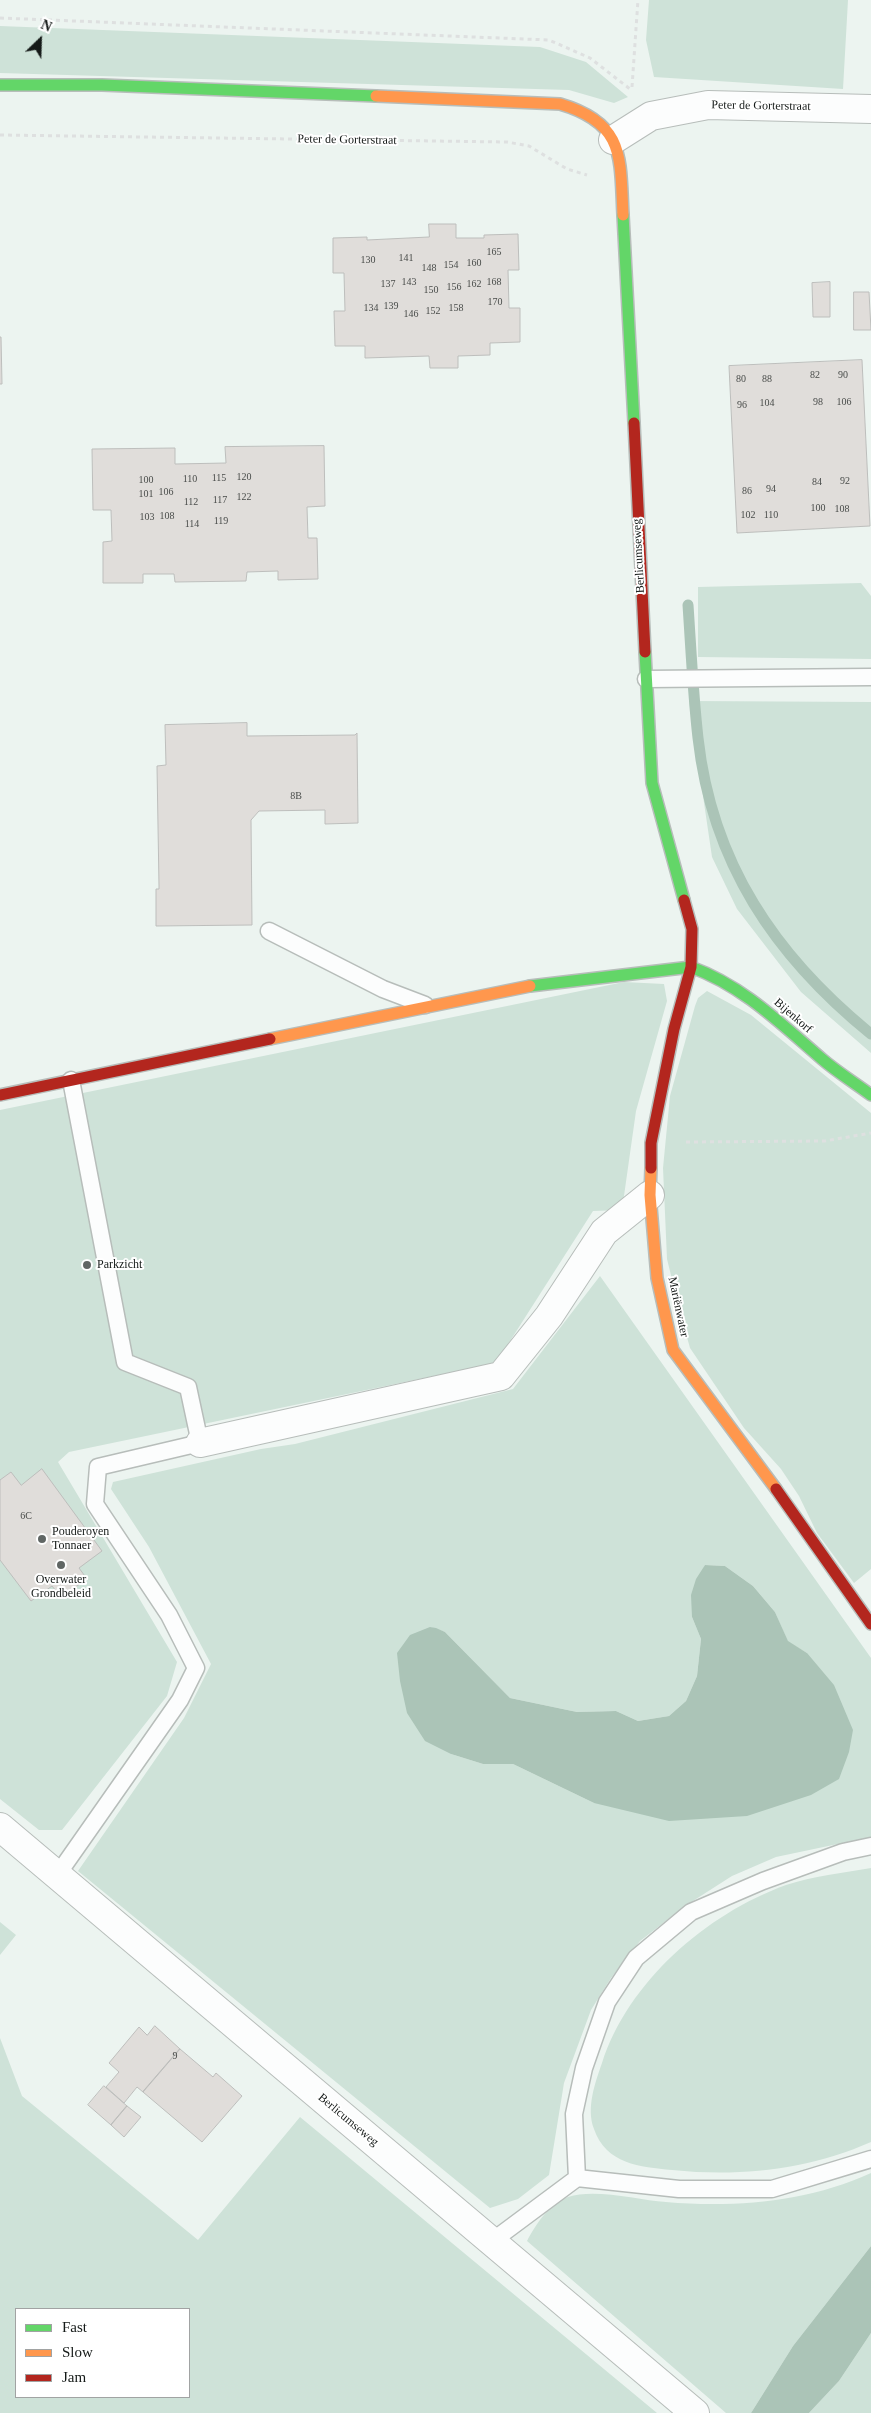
<!DOCTYPE html>
<html>
<head>
<meta charset="utf-8">
<style>
  body { margin:0 }
  #map { position:relative; width:871px; height:2413px; overflow:hidden; background:#ecf4f0; font-family:Georgia,serif }
  canvas { display:block }
  .legend { position:absolute; left:15px; top:2308px; width:175px; height:90px; box-sizing:border-box; background:#fff; border:1px solid #a1a3a3; margin:0; padding:6px 9px; list-style:none; font-size:15px; color:#151a18 }
  .legend li { display:flex; align-items:center; gap:10px; height:25px }
  .legend b { width:25px; border:1px solid #a1a3a3 }
  .north { position:absolute; left:15px; top:15px; width:50px; height:50px; -webkit-text-stroke:4px #fff; paint-order:stroke; rotate:24deg; font-size:14px; font-weight:700; line-height:20px; text-align:center; color:#151a18 }
  .north::after { content:''; display:block; margin:auto; width:18px; height:22px; background:#151a18; clip-path:polygon(50% 0,100% 100%,50% 72%,0 100%) }
</style>
</head>
<body>
<div id="map">
<canvas width="871" height="2413"></canvas>
<ul class="legend">
<li><b style="height:6px;background:#63d668"></b>Fast</li>
<li><b style="height:6px;background:#ff974d"></b>Slow</li>
<li><b style="height:6px;background:#b3261e"></b>Jam</li>
</ul>
<div class="north">N</div>
</div>
<script>
const ctx = document.querySelector('canvas').getContext('2d');
ctx.lineJoin = 'round';
function fill(path, color) { ctx.fillStyle = color; ctx.fill(path, 'evenodd'); }
function strokePath(path, color, width, dash) { ctx.strokeStyle = color; ctx.lineWidth = width; ctx.lineCap = dash ? 'butt' : 'round'; ctx.setLineDash(dash || []); ctx.stroke(path); }
function label(font, color, halo, rows, align = 'center') {
  ctx.font = font + ' Georgia,serif'; ctx.lineWidth = 4; ctx.setLineDash([]); ctx.textBaseline = 'middle'; ctx.strokeStyle = halo; ctx.fillStyle = color; for (const [text, x, y, turn = 0] of rows) {
    ctx.save(); ctx.translate(x, y); ctx.rotate((+turn || 0) * Math.PI / 180); ctx.textAlign = isNaN(turn) ? turn : align; if (halo) ctx.strokeText(text, 0, 0); ctx.fillText(text, 0, 0); ctx.restore();
  }
}
fill(new Path2D(`
  M649,0h199l-5,89 -189,-12 -8,-37z
  M0,26l540,21 46,15 42,35 -14,6 -45,-13 -569,-17z
  M861,583l10,13v63l-173,-2v-70z
  M689,701l182,1v351l-70,-61 -64,-83 -25,-52z
  M624,982l40,2 3,17 -31,110 -14,99 -29,1 -97,152 -427,89 -11,10 119,200 -10,34 -105,134h-23l-39,-31v-689z
  M707,991l44,24 120,98v456l-17,14 -37,-50 -18,-37 -18,-27 -37,-41 -54,-80 -10,-36 -13,-53 -4,-91 7,-72 25,-90 3,-8z
  M600,1276l271,382v179l-95,20 -44,19 -47,30 -45,35 -29,37 -20,32 -27,73 -15,92 -31,24 -28,9 -412,-337 106,-153 27,-54 -62,-117 -38,-58 2,-7 148,-33 34,-5 218,-55zM705,1565l20,1 28,20 22,26 13,30 19,11 -213,150 -81,-39h-30l-32,-10 -21,-127 15,5 65,66 67,14 39,-1 22,10 31,-5 17,-15 11,-25 4,-37 -9,-22z
  M871,1868v274c-63,28 -131,35 -199,28 -32,-3 -66,-6 -78,-41 -8,-21 1,-46 8,-66 26,-81 104,-149 184,-178 27,-9 57,-12 85,-17z
  M0,1922l16,13 -16,20z
  M0,2038l22,58 176,144 102,-123 357,296h-657zM16,2309h173v88h-173z
  M871,2173v73l-78,100 -42,67h-25l-199,-172c9,-17 22,-37 41,-44 27,-9 70,3 98,5 68,6 142,0 205,-29z
  M871,2333v80h-62l30,-32z`), '#cee2d8');
fill(new Path2D(`
  M705,1565l20,1 28,20 22,26 13,29 19,12 27,32 19,45 -4,22 -10,27 -28,16 -64,21 -78,5 -75,-18 -81,-39h-30l-32,-10 -26,-13 -18,-28 -7,-32 -3,-28 13,-18 20,-8 6,1 9,4 65,66 67,14 39,-1 22,10 31,-5 17,-15 11,-25 4,-37 -9,-22 -1,-22 5,-16z
  M871,2246v87l-32,48 -30,32h-58l42,-67z`), '#abc4b7');
strokePath(new Path2D(`
  M688,605c3,44 5,89 10,133 14,125 77,218 173,296`), '#abc4b7', 11);
const building = new Path2D(`
  M429,224h27v14h28v-3l34,-1 1,36h-11l1,38h11v34l-30,1v12l-32,1v12h-28l-1,-12 -64,2v-12h-30l-1,-35h11l-1,-38h-11v-35l34,-1v3l62,-3z
  M830,282v35h-17l-1,-34z
  M854,292h15l2,38h-17z
  M0,337h1l1,47h-2z
  M862,360l8,166 -133,7 -8,-167z
  M324,446l1,60 -18,1 1,31h9l1,41 -40,1v-9l-31,1 -1,9 -71,1 -1,-8h-31v9h-40v-41l9,-1 -1,-31h-18l-1,-61 83,-1v16l51,-1 -1,-16z
  M247,723v13l108,-1 2,-2 1,90 -33,1v-14l-66,1 -8,9 1,105 -96,1v-37h3v-3l-2,-120 9,-1 -1,-40z
  M42,1469l60,82 -23,17 8,11 -26,18 -9,-11 -21,15 -31,-41v-80l11,-8 10,13z
  M155,2026l25,23 -37,43 -6,-5 -13,16 -18,-16 13,-15 -10,-9 30,-36 8,8z
  M180,2049l33,28 3,-4 26,23 -40,46 -59,-50z
  M104,2086l23,20 -16,19 -23,-20z
  M127,2106l14,11 -17,20 -13,-12z`);
fill(building, '#e0ddda');
strokePath(building, '#bdbebc', 1);
const lane = new Path2D(`
  M646,679l225,-2
  M269,931l114,58 42,16
  M58,1874l122,-174 16,-32 -27,-53 -74,-111 3,-37 102,-24 -12,-56 -63,-25 -54,-282
  M577,2178l-3,-64 10,-46 23,-66 29,-44 55,-46 72,-31 80,-29 28,-6
  M491,2242l86,-64 102,11h93l99,-30`);
const street = new Path2D(`
  M613,140l38,-24 57,-11 163,4
  M200,1443l301,-67 48,-60 55,-84 46,-37
  M0,1827l695,586`);
const fast = new Path2D(`
  M0,85h102l274,11
  M623,215l11,208
  M645,652l7,131 32,117
  M530,986l161,-19c52,19 89,56 131,92 15,13 33,24 49,36`);
const slow = new Path2D(`
  M376,96l184,8c65,19 60,53 63,111
  M270,1039l260,-53
  M651,1168l-1,27 7,83 16,72 103,139`);
const jam = new Path2D(`
  M634,423l11,229
  M0,1095l270,-56
  M651,1168v-25l23,-114 17,-62 1,-38 -8,-29
  M776,1489l95,135`);
strokePath(lane, '#b7bdba', 19);
strokePath(street, '#b7bdba', 30);
strokePath(fast, '#b7bdba', 14);
strokePath(slow, '#b7bdba', 14);
strokePath(jam, '#b7bdba', 14);
strokePath(new Path2D(`
  M0,18l549,22 41,18 40,31
  M632,87l6,-87
  M0,135l507,7 22,4 38,23 20,6
  M686,1142l139,-1 46,-8`), '#dee0e0', 3, [4, 4]);
strokePath(lane, '#fcfdfd', 16);
strokePath(street, '#fcfdfd', 28);
strokePath(fast, '#63d668', 11);
strokePath(slow, '#ff974d', 11);
strokePath(jam, '#b3261e', 11);
for (const [x, y, r, color] of [
  [87,1265,5,"#606664"],
  [42,1539,5,"#606664"],
  [61,1565,5,"#606664"]
]) { const dot = new Path2D(); dot.arc(x, y, r, 0, 2 * Math.PI); ctx.fillStyle = color; ctx.fill(dot); strokePath(dot, '#fff', 2); }
label('10px', '#494c4a', null, [
  ["165",494,252],
  ["141",406,258],
  ["130",368,260],
  ["160",474,263],
  ["154",451,265],
  ["148",429,268],
  ["143",409,282],
  ["168",494,282],
  ["137",388,284],
  ["162",474,284],
  ["156",454,287],
  ["150",431,290],
  ["170",495,302],
  ["139",391,306],
  ["134",371,308],
  ["158",456,308],
  ["152",433,311],
  ["146",411,314],
  ["82",815,375],
  ["90",843,375],
  ["80",741,379],
  ["88",767,379],
  ["98",818,402],
  ["106",844,402],
  ["104",767,403],
  ["96",742,405],
  ["120",244,477],
  ["115",219,478],
  ["110",190,479],
  ["100",146,480],
  ["92",845,481],
  ["84",817,482],
  ["94",771,489],
  ["86",747,491],
  ["106",166,492],
  ["101",146,494],
  ["122",244,497],
  ["117",220,500],
  ["112",191,502],
  ["100",818,508],
  ["108",842,509],
  ["102",748,515],
  ["110",771,515],
  ["108",167,516],
  ["103",147,517],
  ["119",221,521],
  ["114",192,524],
  ["8B",296,796],
  ["6C",26,1516],
  ["9",175,2056]
]);
label('12px', '#151a18', '#fff', [
  ["Peter de Gorterstraat",761,106,1],
  ["Peter de Gorterstraat",347,140,1],
  ["Berlicumseweg",639,556,-93],
  ["Bijenkorf",793,1016,41],
  ["Mariënwater",678,1307,78],
  ["Berlicumseweg",348,2120,40]
]);
label('12px', '#151a18', '#fff', [
  ["Parkzicht",97,1265],
  ["Pouderoyen",52,1532],
  ["Tonnaer",52,1546],
  ["Overwater",61,1580,"center"],
  ["Grondbeleid",61,1594,"center"]
], 'left');
</script>
</body>
</html>
